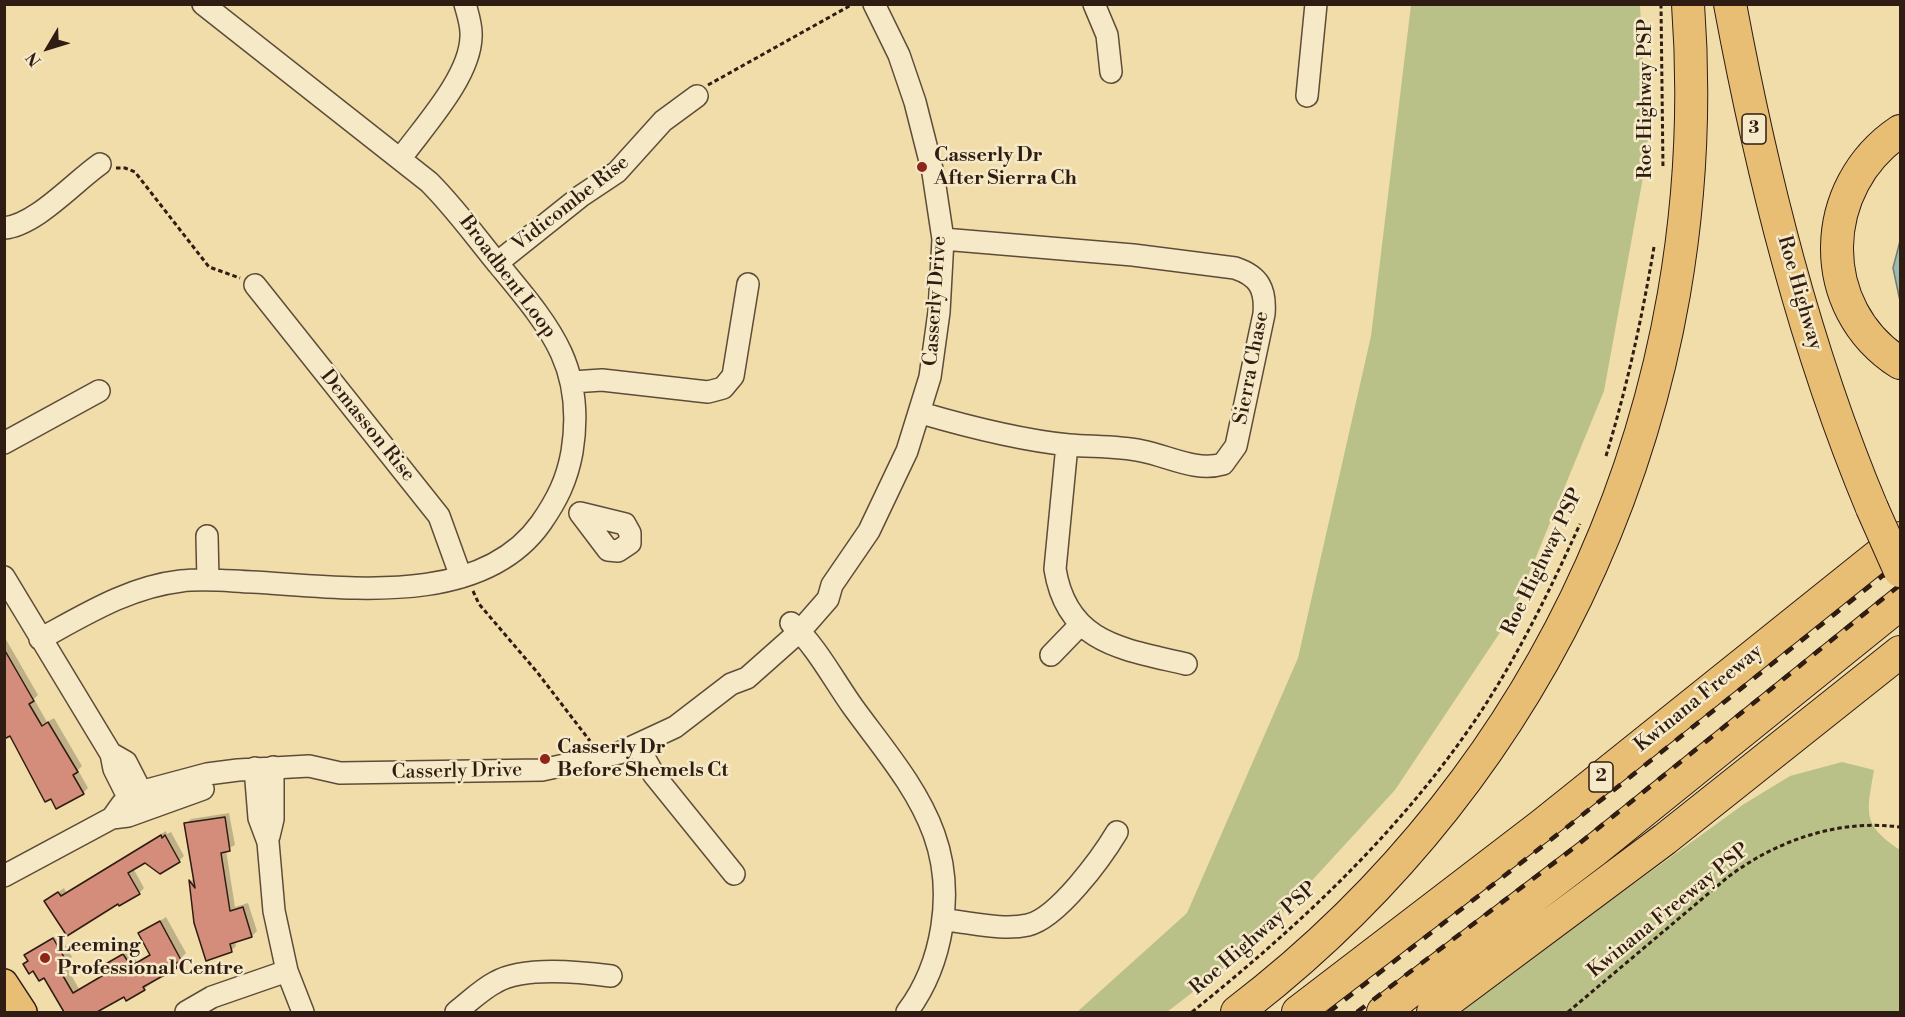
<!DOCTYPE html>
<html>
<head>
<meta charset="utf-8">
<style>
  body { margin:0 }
  #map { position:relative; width:1905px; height:1017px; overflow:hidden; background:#f0ddaa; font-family:"Libre Bodoni",serif }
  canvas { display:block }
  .frame { position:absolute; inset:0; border:6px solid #2f1c12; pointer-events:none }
  .north { position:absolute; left:18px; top:18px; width:60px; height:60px; -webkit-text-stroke:4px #f5e9c8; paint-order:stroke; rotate:232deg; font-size:16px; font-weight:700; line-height:24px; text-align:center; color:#2f1c12 }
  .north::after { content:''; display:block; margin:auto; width:21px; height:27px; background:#2f1c12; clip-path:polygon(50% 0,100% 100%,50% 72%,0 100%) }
</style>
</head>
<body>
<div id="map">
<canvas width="1905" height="1017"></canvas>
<div class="frame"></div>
<div class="north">N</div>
</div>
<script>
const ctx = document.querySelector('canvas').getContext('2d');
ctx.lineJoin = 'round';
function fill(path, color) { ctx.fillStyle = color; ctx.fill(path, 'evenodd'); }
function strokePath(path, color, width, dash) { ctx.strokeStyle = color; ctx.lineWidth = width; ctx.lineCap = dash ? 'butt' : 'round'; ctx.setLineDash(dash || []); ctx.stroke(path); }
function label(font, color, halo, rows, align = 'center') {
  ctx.font = font + ' "Libre Bodoni",serif'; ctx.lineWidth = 5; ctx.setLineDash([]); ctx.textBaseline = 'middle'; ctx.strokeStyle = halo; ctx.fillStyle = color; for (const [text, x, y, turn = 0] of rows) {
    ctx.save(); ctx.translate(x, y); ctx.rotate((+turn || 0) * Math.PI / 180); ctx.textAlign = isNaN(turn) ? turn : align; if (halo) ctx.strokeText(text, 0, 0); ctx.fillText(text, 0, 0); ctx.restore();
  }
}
fill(new Path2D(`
  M1411,5h229l8,145 -44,241 -91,222 -118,177 -144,157 -84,65h-90l110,-99 111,-255 73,-322z
  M1842,762l32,8c-7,42 -13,54 26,80v162h-443l287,-208 46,-28z`), '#bac188');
const water = new Path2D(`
  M1900,241v60l-7,-33z`);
fill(water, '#9dbab1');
strokePath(water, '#717b71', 1.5);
fill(new Path2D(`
  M4,636l34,59 -4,4 13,23 7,-4 28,48 -4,4 10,18 -5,5 -73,-59 -6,2z
  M229,813l6,32 -9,5 9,57 13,-4 9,28 -5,5 -17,5 1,5 -5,5 -35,-28 -5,-42 4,-4 -9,-53 5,-5z
  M166,831l1,3 4,-2 13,24 -5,5 -34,1 -12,6 11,20 -5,5 -21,9 -72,-1 18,-13 2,4z
  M166,917l20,36 -6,6 2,2 -38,28 -20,5 -30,18h-28l-21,-36 -19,-21 33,-21 13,23 -7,7 14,25 29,-17 -4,-6 25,-17 8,13 14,-9 -11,-19z`), '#0003');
const building = new Path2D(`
  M4,649l30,52 -5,3 13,22 6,-4 30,50 -5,3 11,19 -28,15 -5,-10 -6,3 -35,-66 -6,3z
  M225,817l5,34 -9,2 9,58 13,-4 9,30 -22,7 2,8 -26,9 -12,-38 -5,-43 6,8 -11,-65z
  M161,835l1,3 3,-3 15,27 -20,12 -15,-11 -17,10 12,21 -21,12 -1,-2 -51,32 -23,-35 14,-9 3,4z
  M160,921l21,39 -6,4 2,4 -34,19 2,3 -19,11 -2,-4 -27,15h-33l-20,-34 -5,3 -6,-10 -4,3 -6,-10 5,-3 -4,-6 29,-17 15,26 -9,5 14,24 34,-20 -5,-7 21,-12 8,12 19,-11 -12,-22z`);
fill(building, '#d48d7a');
strokePath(building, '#2f1c12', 1.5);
const minor = new Path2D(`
  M1094,4l13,31 4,37
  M1307,96l9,-92
  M401,158c23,-32 69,-81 70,-121 1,-11 -3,-22 -6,-33
  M4,228c32,-3 69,-45 96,-64
  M497,263l84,-67 36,-24 46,-51 34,-25
  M255,285l184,231 22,61
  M572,382l30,-2 106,12 15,-4 10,-12 15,-92
  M921,413c48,14 98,27 148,32 24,2 49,1 73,6 26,5 54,21 81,13l13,-18 28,-132c2,-25 -5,-38 -29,-46l-102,-13 -190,-16
  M4,443l95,-52
  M1067,445l-12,124c12,75 68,80 131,95
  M580,513l45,11 5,9v10l-12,8 -10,-1z
  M207,536l1,44
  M4,577l107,177 3,15 21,42
  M791,623c26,24 42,56 62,84 29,40 64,80 81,127 21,58 9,130 -27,178
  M40,639c46,-25 89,-52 141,-58 23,-3 47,0 71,1 91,5 228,27 289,-59 16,-23 26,-43 31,-71 14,-86 -23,-126 -74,-188 -23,-28 -43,-56 -69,-82l-226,-178
  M1051,655l29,-30
  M637,745l17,30 80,99
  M112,754l14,8 22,43
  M255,768l4,50 9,24 6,69 13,60 16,41
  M112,818l10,-14 29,-15 56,-15 31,-4 71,-4 31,7 202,-3 77,-17 56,-26 56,-43 16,-6 53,-47 28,-32 4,-14 37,-54 38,-80 23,-74 9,-65 4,-73 -10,-66 -18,-71 -16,-47 -25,-51
  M269,836l4,-17v-52
  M4,876l108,-58 16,-2 75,-27
  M944,920c26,2 58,11 84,5 30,-7 74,-68 89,-93
  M186,1012l26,-15 75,-26
  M456,1012c13,-10 26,-23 40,-30 28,-16 84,-10 115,-6`);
const major = new Path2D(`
  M4,983l19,29`);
const highway = new Path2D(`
  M1730,4c32,171 75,344 142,504
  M1900,131c-82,55 -86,177 0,232
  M1237,1012c314,-240 480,-614 451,-1008
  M1298,1012l244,-187 358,-287
  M1383,1012l211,-161 306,-247
  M1433,1012l232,-173 235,-187`);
strokePath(minor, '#5f4c38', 24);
strokePath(major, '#2f1c12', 30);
strokePath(highway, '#2f1c12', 34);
strokePath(new Path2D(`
  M1661,4l2,165
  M708,85l145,-81
  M116,168h9l10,4 74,95 31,11
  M1606,456c21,-69 36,-138 48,-209
  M473,591l6,13 58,68 53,69
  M1192,1012c108,-87 208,-180 286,-296 40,-60 72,-126 102,-192
  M1568,1012l160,-135c49,-37 111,-58 172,-50`), '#2f1c12', 3, [4.5, 3]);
strokePath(minor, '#f5e9c8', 21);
strokePath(major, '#e8be75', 27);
strokePath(highway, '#e8be75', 32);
strokePath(new Path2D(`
  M1329,1012l242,-188 329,-262
  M1357,1012l218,-165 325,-262`), '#2f1c12', 4.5, [10, 10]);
const highwayBridge = new Path2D(`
  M1872,508l28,63`);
strokePath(highwayBridge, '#2f1c12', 34, []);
strokePath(highwayBridge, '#e8be75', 32);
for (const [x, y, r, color] of [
  [922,167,6,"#8f2418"],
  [545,759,6,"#8f2418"],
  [45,958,6,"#8f2418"]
]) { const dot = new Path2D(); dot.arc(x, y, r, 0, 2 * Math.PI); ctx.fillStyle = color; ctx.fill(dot); strokePath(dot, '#f5e9c8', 2); }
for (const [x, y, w] of [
  [1754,129,24],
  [1601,777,24]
]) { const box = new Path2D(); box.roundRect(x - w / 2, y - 15, w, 30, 4.5); ctx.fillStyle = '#f5e9c8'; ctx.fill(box); strokePath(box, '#2f1c12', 1.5); }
label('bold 18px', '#2f1c12', null, [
  ["3",1754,129],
  ["2",1601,777]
]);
label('20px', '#2f1c12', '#f5e9c8', [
  ["Roe Highway PSP",1646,99,-90],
  ["Vidicombe Rise",571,204,-38],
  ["Broadbent Loop",507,277,53],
  ["Roe Highway",1799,293,74],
  ["Casserly Drive",936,301,-86],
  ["Sierra Chase",1252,368,-79],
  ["Demasson Rise",367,426,51],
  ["Roe Highway PSP",1543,562,-64],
  ["Kwinana Freeway",1699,699,-39],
  ["Casserly Drive",457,772,-1],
  ["Kwinana Freeway PSP",1669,911,-39],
  ["Roe Highway PSP",1254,939,-41]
]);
label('bold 20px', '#2f1c12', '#f5e9c8', [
  ["Casserly Dr",934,156],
  ["After Sierra Ch",934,179],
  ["Casserly Dr",557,748],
  ["Before Shemels Ct",557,771],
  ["Leeming",57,946],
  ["Professional Centre",57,969]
], 'left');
</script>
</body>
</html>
